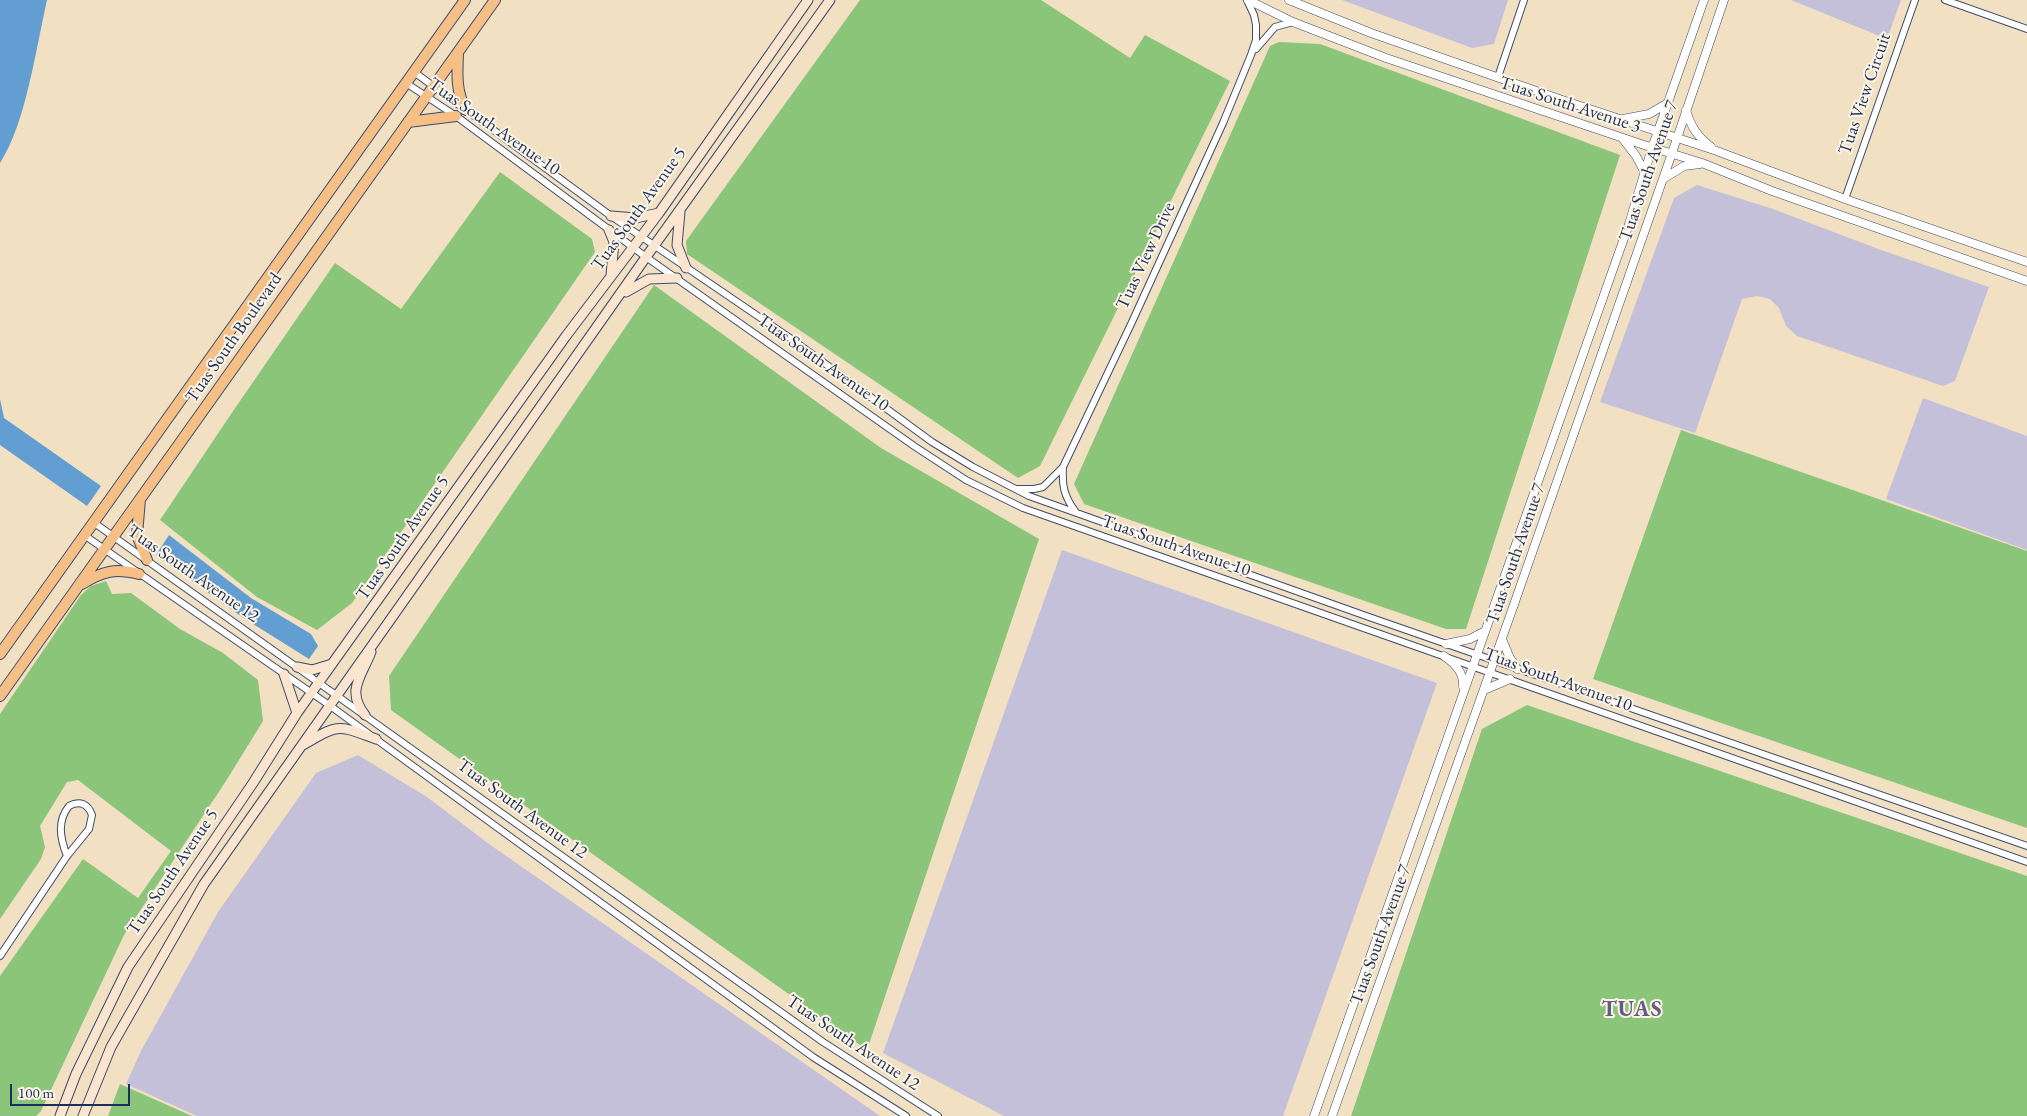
<!DOCTYPE html>
<html>
<head>
<meta charset="utf-8">
<style>
  body { margin:0 }
  #map { position:relative; width:2027px; height:1116px; overflow:hidden; background:#f1e0c1; font-family:"EB Garamond",serif }
  canvas { display:block }
  .scale { position:absolute; left:10px; top:1084px; width:120px; height:22px; box-sizing:border-box; border:2px solid #1b2f5e; border-top:0; padding-left:6px; font-size:15px; line-height:18px; white-space:nowrap; color:#1b2f5e; -webkit-text-stroke:4px #fcf5e5; paint-order:stroke }
</style>
</head>
<body>
<div id="map">
<canvas width="2027" height="1116"></canvas>
<div class="scale">100 m</div>
</div>
<script>
const ctx = document.querySelector('canvas').getContext('2d');
ctx.lineJoin = 'round';
function fill(path, color) { ctx.fillStyle = color; ctx.fill(path, 'evenodd'); }
function strokePath(path, color, width, dash) { ctx.strokeStyle = color; ctx.lineWidth = width; ctx.lineCap = dash ? 'butt' : 'round'; ctx.setLineDash(dash || []); ctx.stroke(path); }
function label(font, color, halo, rows, align = 'center') {
  ctx.font = font + ' "EB Garamond",serif'; ctx.lineWidth = 4; ctx.setLineDash([]); ctx.textBaseline = 'middle'; ctx.strokeStyle = halo; ctx.fillStyle = color; for (const [text, x, y, turn = 0] of rows) {
    ctx.save(); ctx.translate(x, y); ctx.rotate((+turn || 0) * Math.PI / 180); ctx.textAlign = isNaN(turn) ? turn : align; if (halo) ctx.strokeText(text, 0, 0); ctx.fillText(text, 0, 0); ctx.restore();
  }
}
fill(new Path2D(`
  M1342,0h166l-14,44 -22,4z
  M1791,0h110l-14,39z
  M1697,185l76,24 108,41 108,37 -34,94 -12,5 -146,-50 -11,-10 -7,-18 -9,-9 -13,-3 -15,3 -47,134 -95,-31 74,-204z
  M1923,398l104,38v114l-141,-51z
  M1062,550l375,133 -154,433h-279l-121,-63z
  M358,755l69,42 62,47 391,272h-683l-71,-32 15,-33 77,-139 98,-139z`), '#c5c0da');
fill(new Path2D(`
  M860,0h181l89,58 15,-23 85,46 -190,385 -22,12 -331,-224 -1,-13z
  M1279,42l41,2 300,111 -154,474h-20l-362,-125 -10,-20 196,-438z
  M500,172l92,67 3,13 -243,351 -35,27 -60,-33 -97,-77 69,-103 106,-154 66,46z
  M654,285l227,163 158,91 -172,511 -476,-340 -2,-34z
  M1681,430l346,121v277l-434,-149z
  M106,581l6,13 19,-1 49,36 43,24 35,27 5,41 -37,60 -102,154 -83,176 -5,5h-36v-140l83,-117 55,39 33,-47 -93,-71 -11,2 -27,44 5,21 -4,12 -41,60v-205l81,-119 10,-9z
  M1527,705l500,171v240h-676l131,-387z
  M120,1084l72,32h-84z`), '#8bc579');
fill(new Path2D(`
  M0,0h47c-11,48 -21,123 -47,163z
  M0,399l4,19 97,68 -14,20 -87,-61z
  M169,535l82,63 60,36 7,12 -9,13 -67,-42 -86,-62z`), '#629ed2');
const minor = new Path2D(`
  M1945,0l82,29
  M1256,49l19,-22 18,-5
  M414,72l197,144 179,122 142,104 41,25 56,29 340,121 658,229
  M1498,77l26,-77
  M406,83l50,33 190,141 268,189 52,34 57,28 1004,354
  M1845,199l70,-199
  M1063,467c-1,19 1,29 12,44
  M1017,489h17l9,-2 20,-20 69,-145 91,-199 28,-68 5,-15v-15l-2,-10 -7,-15
  M93,522l730,520 115,74
  M84,535l245,170 484,352 93,59
  M0,956l67,-100 22,-27 3,-14c-4,-11 -12,-15 -23,-9 -12,15 -9,32 -2,50`);
const tertiary = new Path2D(`
  M1248,0l45,22 93,36 255,86 61,19 70,28 255,90
  M1289,0l82,33 191,67 152,50 131,49 182,63
  M1686,110c5,17 11,26 25,37
  M1623,119l26,-5 19,-11
  M1623,139l13,17 9,17
  M1663,179l21,-13 16,-2
  M1502,639l7,17 8,13
  M1446,644l24,-5 15,-8
  M1444,656c10,7 20,16 19,30
  M1484,690l26,-11
  M1314,1116l315,-892 23,-76 52,-148
  M1332,1116l179,-503 161,-460 52,-153`);
const secondary = new Path2D(`
  M680,212l-3,33 9,23
  M611,216l25,2 23,-5
  M609,230l5,12 -3,33
  M626,292l23,-13 28,-1
  M297,667l15,3 20,-6
  M284,674l13,39
  M365,715c-19,-24 -4,-38 6,-63
  M303,745c37,-22 34,-20 73,-6
  M60,1116l16,-42 52,-107 125,-184 44,-70 269,-377 93,-123 149,-213
  M83,1116l28,-69 93,-163 442,-627 184,-257`);
const primary = new Path2D(`
  M458,54c-1,21 -2,38 8,56
  M408,122l48,-6
  M140,499l-3,36 10,25
  M82,584c21,-13 33,-16 57,-10
  M0,654l465,-654
  M0,696l495,-696`);
strokePath(minor, '#3b4a6d', 8);
strokePath(tertiary, '#3b4a6d', 9);
strokePath(secondary, '#3b4a6d', 11);
strokePath(primary, '#3b4a6d', 12);
strokePath(minor, '#fff', 6);
strokePath(tertiary, '#fff', 8);
strokePath(secondary, '#fbe5cf', 9);
strokePath(primary, '#f5bf86', 10);
label('18px', '#1b2f5e', '#fcf5e5', [
  ["Tuas View Circuit",1865,94,-71],
  ["Tuas South Avenue 3",1570,105,18],
  ["Tuas South Avenue 10",494,127,35],
  ["Tuas South Avenue 7",1649,171,-71],
  ["Tuas South Avenue 5",639,209,-54],
  ["Tuas View Drive",1146,256,-65],
  ["Tuas South Boulevard",234,338,-55],
  ["Tuas South Avenue 10",823,363,35],
  ["Tuas South Avenue 5",403,538,-55],
  ["Tuas South Avenue 10",1176,546,19],
  ["Tuas South Avenue 7",1516,554,-71],
  ["Tuas South Avenue 12",193,574,35],
  ["Tuas South Avenue 10",1558,680,20],
  ["Tuas South Avenue 12",522,809,36],
  ["Tuas South Avenue 5",173,872,-56],
  ["Tuas South Avenue 7",1381,935,-70],
  ["Tuas South Avenue 12",853,1043,34]
]);
ctx.letterSpacing = '1px';
label('bold 22px', '#645a86', '#fcf5e5', [
  ["TUAS",1632,1010]
]);
ctx.letterSpacing = '0px';
</script>
</body>
</html>
